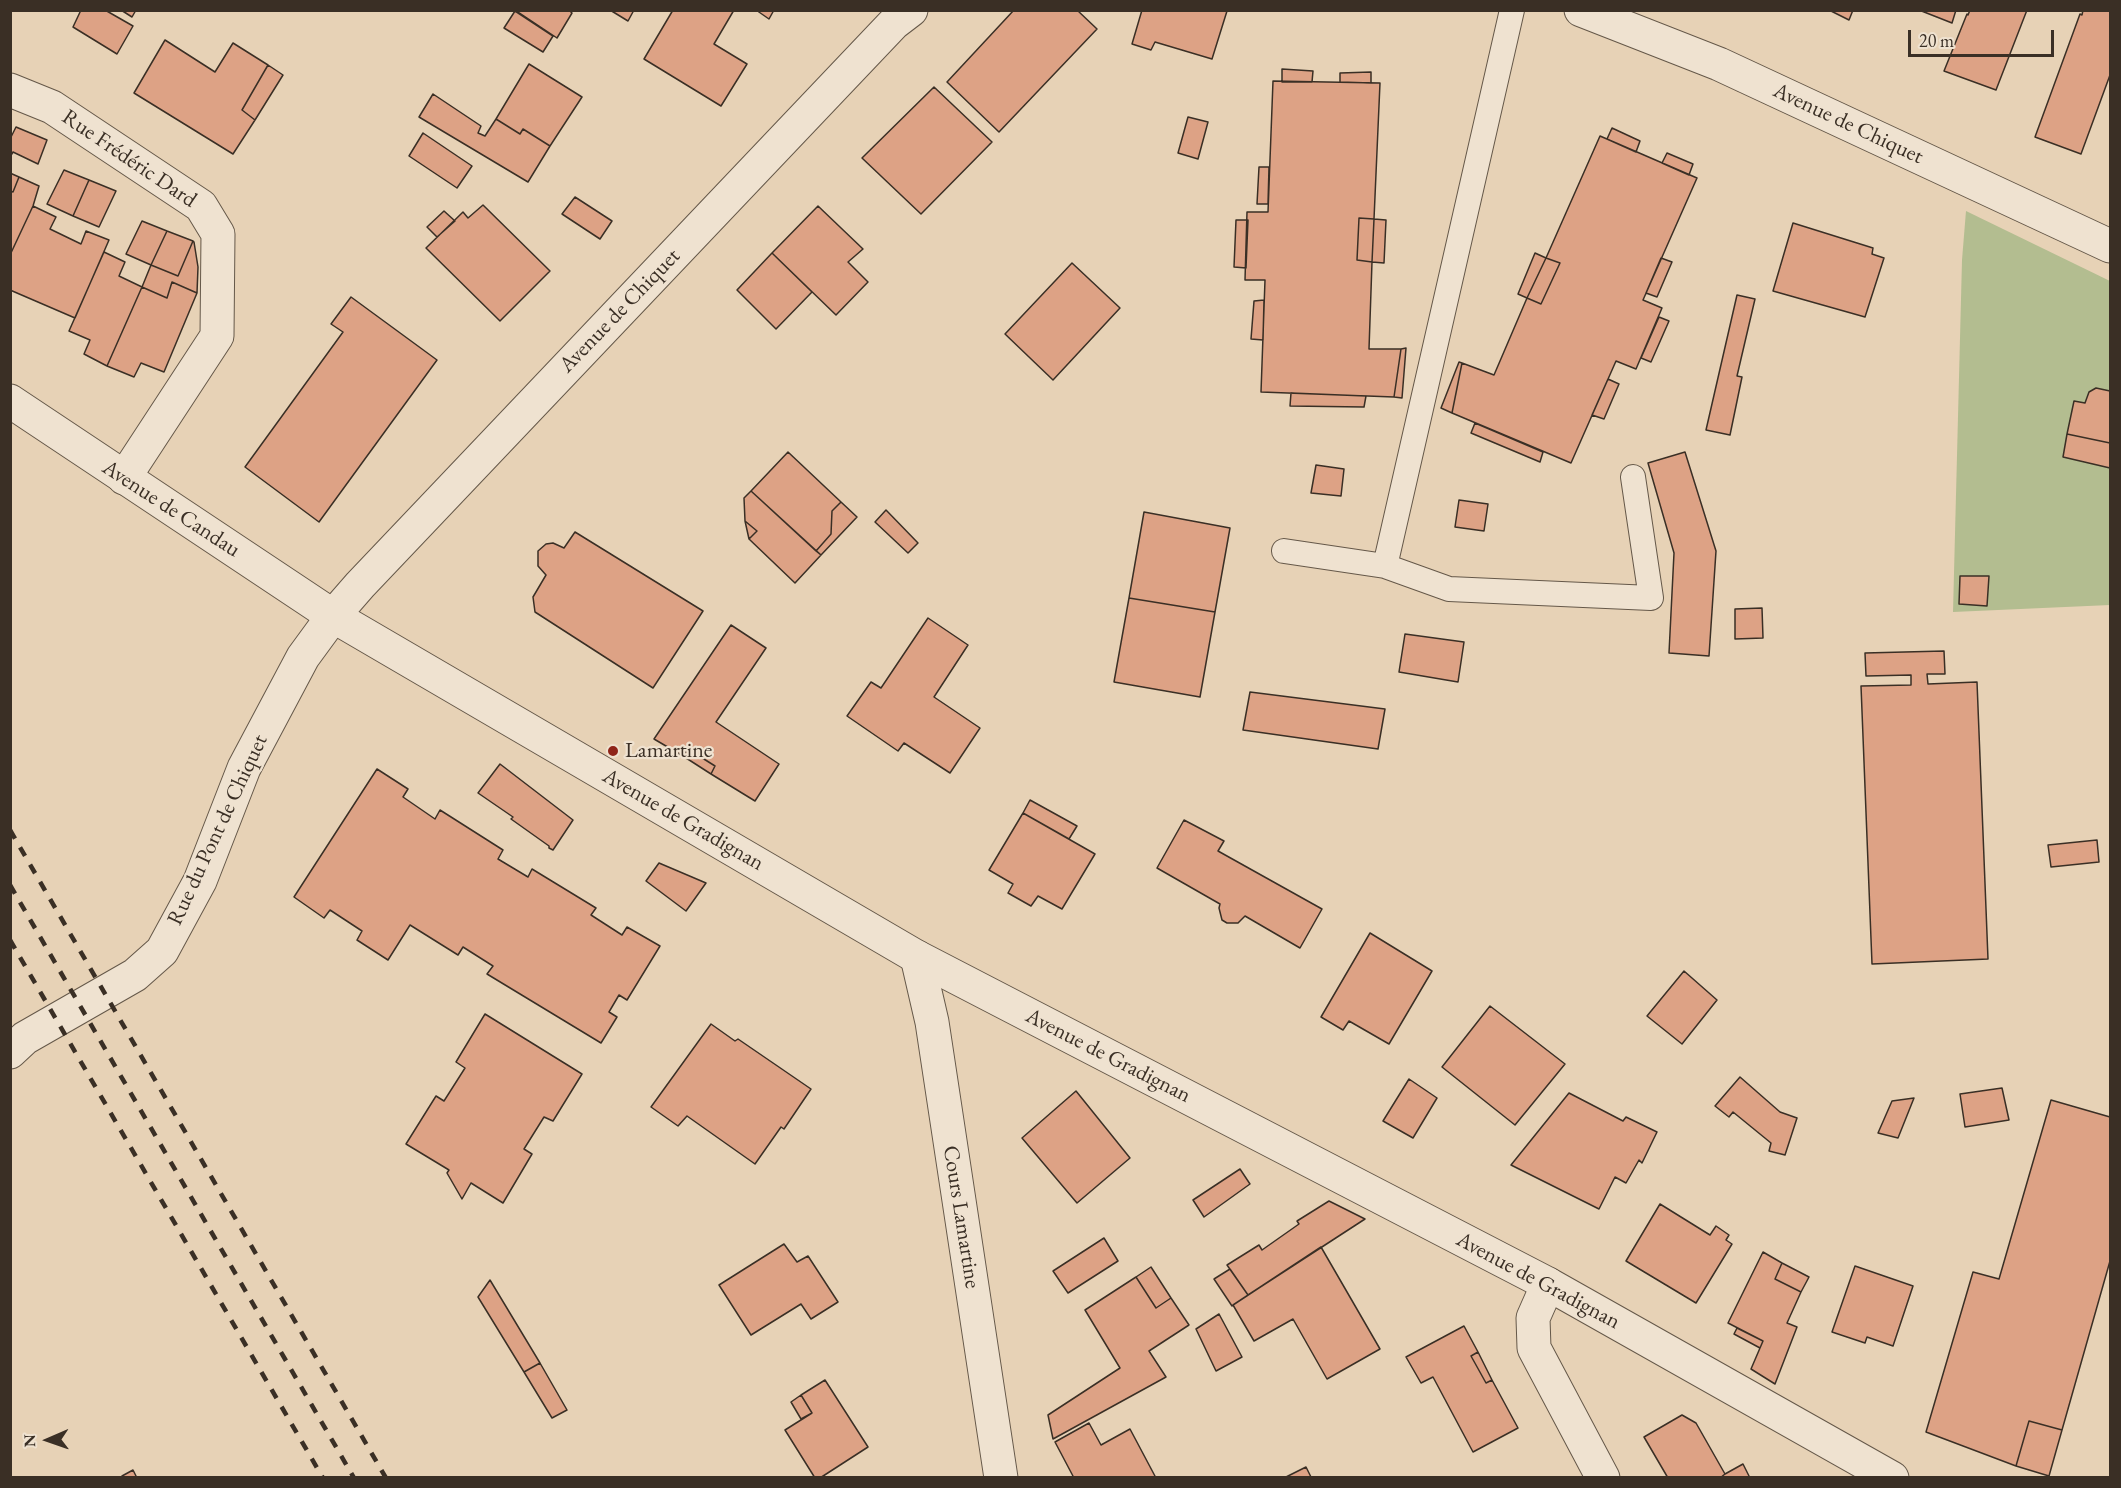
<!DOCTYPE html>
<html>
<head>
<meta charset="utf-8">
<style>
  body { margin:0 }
  #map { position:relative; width:2121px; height:1488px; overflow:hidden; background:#e7d2b6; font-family:"EB Garamond",serif }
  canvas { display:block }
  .frame { position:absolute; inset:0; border:12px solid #3a2f25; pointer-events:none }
  .north { position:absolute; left:18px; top:1410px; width:60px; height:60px; -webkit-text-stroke:4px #efe2d0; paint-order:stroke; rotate:268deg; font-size:16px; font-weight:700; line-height:24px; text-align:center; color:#3a2f25 }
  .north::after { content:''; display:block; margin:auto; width:21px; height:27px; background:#3a2f25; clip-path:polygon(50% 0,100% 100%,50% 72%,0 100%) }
  .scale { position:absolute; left:1908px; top:30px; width:146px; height:27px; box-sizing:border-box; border:3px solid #3a2f25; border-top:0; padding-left:8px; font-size:18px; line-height:21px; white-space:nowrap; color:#3a2f25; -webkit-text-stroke:4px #efe2d0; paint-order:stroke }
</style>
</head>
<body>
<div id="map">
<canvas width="2121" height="1488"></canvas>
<div class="frame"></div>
<div class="north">N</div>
<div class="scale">20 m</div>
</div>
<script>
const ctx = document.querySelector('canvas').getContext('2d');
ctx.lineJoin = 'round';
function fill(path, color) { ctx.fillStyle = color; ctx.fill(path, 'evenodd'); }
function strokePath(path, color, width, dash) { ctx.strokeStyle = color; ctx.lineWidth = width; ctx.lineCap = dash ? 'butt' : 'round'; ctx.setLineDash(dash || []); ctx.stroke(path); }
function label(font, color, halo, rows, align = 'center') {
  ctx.font = font + ' "EB Garamond",serif'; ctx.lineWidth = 4.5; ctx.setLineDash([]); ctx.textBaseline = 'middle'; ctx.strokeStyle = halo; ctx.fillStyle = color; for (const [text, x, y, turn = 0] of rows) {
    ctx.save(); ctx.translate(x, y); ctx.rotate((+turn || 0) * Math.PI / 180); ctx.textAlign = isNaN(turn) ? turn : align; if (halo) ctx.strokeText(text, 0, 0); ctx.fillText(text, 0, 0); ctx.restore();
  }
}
fill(new Path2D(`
  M1966,211l144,70v324l-157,7 9,-352z`), '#b3bd90');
const building = new Path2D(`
  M81,10h24l28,16 -16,28 -44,-27z
  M121,10h15l-4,7z
  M515,10h54l3,3 -15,25z
  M610,10h24l-6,11z
  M673,10h61l-20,34 33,20 -26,42 -77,-47z
  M756,10h18l-5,9z
  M1014,10h63l20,19 -98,103 -52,-50z
  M1142,10h83l2,1 -15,48 -57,-17 -4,8 -19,-6z
  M1829,10h24l-4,10z
  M1919,10h37l-4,13z
  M1970,10h57l-31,80 -52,-19 23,-57 1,1z
  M2083,10h27v65l-29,79 -46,-17 45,-123 2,1z
  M515,11l38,25 -10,16 -39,-24z
  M165,40l50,32 18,-29 35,22 -26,45 13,10 -22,34 -99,-61z
  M529,64l53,33 -32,49 -27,-17 -3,5 -24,-15z
  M268,65l15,10 -28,45 -13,-10z
  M1282,69l31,2 -1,11h-30z
  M1371,72v11l-31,-1v-9z
  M1273,81l107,2 -6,136 -15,-1 -2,42 15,2 -3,87h32l-7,48 -133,-5 4,-112h-20l2,-68h21z
  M934,87l58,55 -71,72 -59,-56z
  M433,94l48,32 -3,7 7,3 11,-17 24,15 3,-5 27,17 -22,36 -109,-65z
  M1188,117l20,5 -10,37 -20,-6z
  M16,127l31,13 -9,24 -25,-12 -3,5v-18z
  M1612,128l28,13 -4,11 -29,-13z
  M423,133l49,33 -15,22 -48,-32z
  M1600,136l97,42 -54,122 19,8 -26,61 -20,-8 -45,102 -119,-50 10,-50 32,12 33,-77 14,6 19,-41 -14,-5z
  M1667,153l26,11 -4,11 -27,-12z
  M1259,167h10l-1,37h-11z
  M64,170l25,10 -16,36 -26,-12z
  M10,173l9,4 -6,15 -3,-1z
  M19,177l20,9 -6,20 -23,49v-64l3,1z
  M89,180l27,11 -17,36 -26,-11z
  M575,197l37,24 -12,18 -38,-25z
  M483,205l67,66 -50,50 -74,-73 37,-36 5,6z
  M33,206l23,11 -6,12 31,15 5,-13 23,9 -34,78 -65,-28v-35z
  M818,206l45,43 -15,13 20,20 -32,33 -64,-62z
  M444,211l11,10 -18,16 -10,-10z
  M1359,218l15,1 -2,43 -15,-2z
  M1374,219l12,1 -2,43 -12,-1z
  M1236,220h12l-2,48 -12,-1z
  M142,221l25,10 -16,34 -25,-11z
  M1793,223l80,25 -1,6 12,4 -19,59 -92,-26z
  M167,231l26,10 -15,35 -27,-11z
  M193,241l1,1 4,25 -1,26 -25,-11 -5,16 -25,-11 9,-22 27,11z
  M104,252l21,10 -6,14 23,11 -35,79 -23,-12 6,-14 -21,-9z
  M772,253l40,39 -36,37 -39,-39z
  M1535,253l11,5 -19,40 -9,-4z
  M1546,258l14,5 -19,41 -14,-6z
  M1661,258l11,4 -15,35 -11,-4z
  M1072,263l48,45 -67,72 -48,-46z
  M172,282l25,11 -33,79 -23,-9 -7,14 -27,-11 35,-79 25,11z
  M1737,295l18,4 -18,77 5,1 -12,58 -24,-5z
  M351,297l86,63 -118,162 -74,-55 98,-135 -12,-8z
  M1264,300l-1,40 -12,-1 3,-38z
  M1659,317l10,4 -18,41 -10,-4z
  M1406,348l-4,50 -8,-1 7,-48z
  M1459,362l3,1 -10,50 -11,-5z
  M1608,379l11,5 -15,35 -12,-4z
  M2096,388l14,3v52l-43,-9 7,-33 11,2 4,-11z
  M1291,393l75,3 -2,11 -74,-1z
  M1475,423l68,29 -3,10 -69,-29z
  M2067,434l43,9v25l-47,-11z
  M788,452l53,50 -9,9 -1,23 -15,17 -65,-60z
  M1685,452l31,99 -7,105 -40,-3 5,-100 -26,-90z
  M1316,465l28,4 -3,27 -30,-3z
  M751,491l70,64 -26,28 -46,-44 8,-8 -12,-10 -1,-23z
  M1459,500l29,4 -4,27 -29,-4z
  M841,502l16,15 -36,38 -5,-4 15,-17 1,-23z
  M886,510l32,33 -10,10 -33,-31z
  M1144,512l86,16 -15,84 -86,-14z
  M745,521l12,10 -8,8z
  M575,532l128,79 -50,77 -118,-76 -2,-15 13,-22 -8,-9v-15l8,-7 7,-1 11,5z
  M1960,576h29l-2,30 -28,-2z
  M1129,598l86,14 -15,85 -86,-15z
  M1762,608l1,30 -28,1v-30z
  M928,618l40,27 -34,52 46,31 -30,45 -46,-30 -6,8 -51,-35 24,-34 10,6z
  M731,625l35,23 -50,74 63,42 -24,37 -44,-27 4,-8 -27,-17 -5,7 -29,-17z
  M1405,634l59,8 -6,40 -59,-10z
  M1944,651l1,23h-18l1,10 49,-2 11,277 -116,5 -11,-278 50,-1v-10l-45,1 -1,-23z
  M1250,692l135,17 -7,40 -135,-19z
  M688,749l27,17 -4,8 -28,-18z
  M500,764l73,56 -20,30 -4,-2v-2l-38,-27 2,-2 -35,-24z
  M377,769l31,20 -5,8 32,22 5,-9 63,40 -5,9 30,18 4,-8 64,39 -5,7 31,20 5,-8 33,19 -33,54 -8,-5 -10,17 8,5 -16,26 -114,-69 6,-8 -30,-19 -5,8 -48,-30 -22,35 -31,-20 5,-9 -32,-21 -6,8 -30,-21z
  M1030,800l47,26 -8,13 -46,-26z
  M1023,813l72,41 -33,55 -24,-13 -7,10 -23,-13 5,-9 -24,-14z
  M1184,820l40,21 -6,10 104,58 -22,39 -55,-32 -7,7h-11l-5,-3 -3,-12 1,-4 -63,-36z
  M2097,840l2,22 -48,5 -3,-22z
  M659,863l47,20 -20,28 -40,-30z
  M1370,933l62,38 -43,73 -40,-23 -6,9 -22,-13z
  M1684,971l33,29 -35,44 -35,-28z
  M1490,1006l75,58 -50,61 -73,-58z
  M485,1014l97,60 -29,47 -9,-4 -20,32 8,5 -29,49 -32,-20 -9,16 -15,-26 2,-3 -43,-26 30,-48 8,5 21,-33 -9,-6z
  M711,1024l24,17 3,-2 73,50 -27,40 -3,-2 -26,37 -68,-48 -9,10 -27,-19z
  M1740,1077l40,35 17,6 -12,37 -16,-4 2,-8 -38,-31 -4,5 -14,-11z
  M1409,1079l28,19 -24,40 -30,-17z
  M2002,1088l7,32 -44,7 -5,-33z
  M1076,1091l54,67 -53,45 -55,-65z
  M1569,1093l54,28 3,-4 31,15 -15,31 -3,-3 -13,23 -11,-6 -16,32 -88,-44z
  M1914,1098l-16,40 -20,-5 14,-32z
  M2051,1100l59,17v144l-48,169 -33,-9 -13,45 -90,-34 47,-160 26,7z
  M1240,1169l10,15 -46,33 -11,-17z
  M1329,1201l36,18 -117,76 -21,-30 32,-20 3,5 37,-26 -2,-3z
  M1660,1204l50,31 6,-9 13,9 -3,5 6,4 -36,59 -70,-42z
  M1104,1238l14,23 -50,32 -15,-22z
  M784,1244l13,18 11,-6 30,46 -27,17 -10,-15 -50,31 -32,-50z
  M1321,1247l59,102 -53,30 -34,-60 -39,22 -21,-36z
  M1763,1252l19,11 -7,16 26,13 -14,31 10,4 -22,57 -24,-15 12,-28 -35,-18z
  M1782,1263l27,14 -8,15 -26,-13z
  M1855,1266l58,20 -20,60 -26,-9 -2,6 -33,-11z
  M1151,1267l20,31 -15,10 -20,-31z
  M1230,1269l18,26 -16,11 -18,-27z
  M1136,1277l20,31 15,-10 18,27 -40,26 17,26 -113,62 -5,-24 72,-47 -35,-58z
  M490,1280l50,83 -16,9 -46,-75z
  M1219,1314l23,43 -26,14 -20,-42z
  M1464,1326l14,26 -7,4 15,27 6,-3 26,48 -45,24 -40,-75 -12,6 -15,-26z
  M1737,1328l26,13 -3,7 -26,-14z
  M1478,1352l14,28 -6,3 -15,-27z
  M540,1363l27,47 -15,8 -28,-46z
  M825,1380l43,67 -48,31h-5l-30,-48 27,-17 -11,-18z
  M801,1395l11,18 -11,6 -10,-17z
  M1682,1415l14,8 29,51 -5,4h-52l-24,-41z
  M2029,1421l33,9 -13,46 -33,-10z
  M1089,1423l12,22 29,-16 26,49h-82l-19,-36z
  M1743,1464l7,14h-30l5,-4z
  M1306,1467l5,10 -27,1z
  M133,1470l4,8h-15v-2z`);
fill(building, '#dda285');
strokePath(building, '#3a2f25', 1.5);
const service = new Path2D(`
  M1512,10l-127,556 64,23 202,9 -18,-121
  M1284,551l101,15`);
const minor = new Path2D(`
  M1581,10l138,54 391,182
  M10,90l42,17 149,99 17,28 -1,102 -93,142
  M917,957l15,65 69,456
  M10,1052l15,-14 110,-63 27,-24 38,-70 44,-113 59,-111 30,-41 27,-31 534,-562 17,-13
  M1548,1284l-15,34 1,30 69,130`);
const tertiary = new Path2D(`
  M10,401l323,215 584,341 631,327 344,194`);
strokePath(service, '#655849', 26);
strokePath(minor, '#655849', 35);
strokePath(tertiary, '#655849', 35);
strokePath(service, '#efe2d0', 24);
strokePath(minor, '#efe2d0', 33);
strokePath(tertiary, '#efe2d0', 33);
strokePath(new Path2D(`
  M10,830l376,648
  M10,885l344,593
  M10,940l313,538`), '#3a2f25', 4.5, [10, 10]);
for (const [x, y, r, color] of [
  [613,751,6,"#8f2418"]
]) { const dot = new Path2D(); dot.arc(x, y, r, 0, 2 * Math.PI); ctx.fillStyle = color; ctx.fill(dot); strokePath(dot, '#efe2d0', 2); }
label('22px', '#3a2f25', '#efe2d0', [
  ["Avenue de Chiquet",1848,124,25],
  ["Rue Frédéric Dard",129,159,34],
  ["Avenue de Chiquet",620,311,-46],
  ["Avenue de Candau",171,509,33],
  ["Avenue de Gradignan",683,820,30],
  ["Rue du Pont de Chiquet",218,830,-65],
  ["Avenue de Gradignan",1108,1056,27],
  ["Cours Lamartine",961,1217,81],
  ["Avenue de Gradignan",1538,1281,28]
]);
label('22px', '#3a2f25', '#efe2d0', [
  ["Lamartine",625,751]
], 'left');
</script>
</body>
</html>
